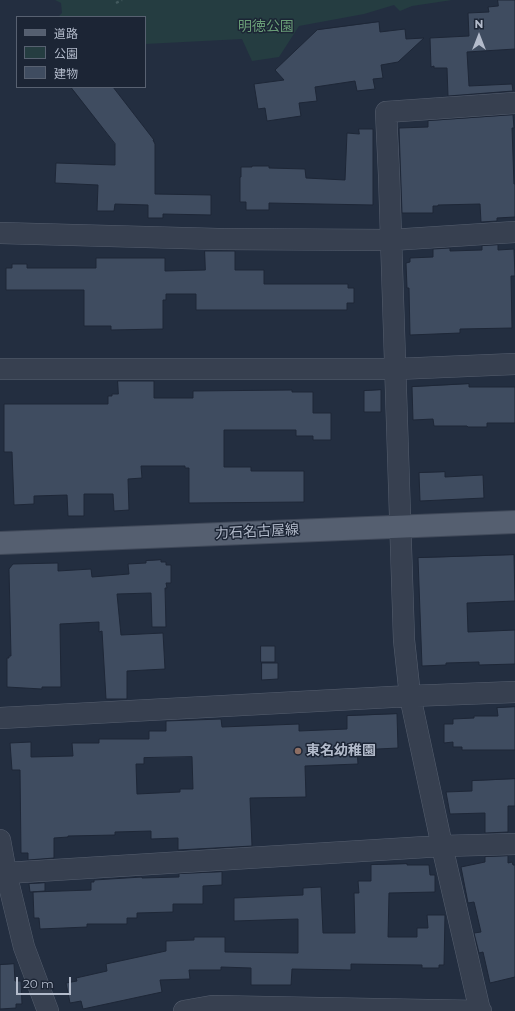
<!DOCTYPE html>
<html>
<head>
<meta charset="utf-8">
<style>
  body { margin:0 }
  #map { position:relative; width:515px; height:1011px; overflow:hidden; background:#232e40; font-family:Montserrat,"Noto Sans JP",sans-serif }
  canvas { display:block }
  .legend { position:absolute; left:16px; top:16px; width:130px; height:72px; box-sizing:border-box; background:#1c2535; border:1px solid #586171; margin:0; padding:5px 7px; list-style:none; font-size:12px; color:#b3bbcb }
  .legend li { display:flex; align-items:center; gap:8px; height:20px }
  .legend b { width:20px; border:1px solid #586171 }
  .north { position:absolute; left:459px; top:16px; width:40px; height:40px; -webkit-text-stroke:3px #1c2535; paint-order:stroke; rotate:0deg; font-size:11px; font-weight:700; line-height:16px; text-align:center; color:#b3bbcb }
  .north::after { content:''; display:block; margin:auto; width:14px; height:18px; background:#b3bbcb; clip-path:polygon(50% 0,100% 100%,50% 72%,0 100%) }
  .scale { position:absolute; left:16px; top:977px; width:55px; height:18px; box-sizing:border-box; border:2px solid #b3bbcb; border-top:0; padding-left:5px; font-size:12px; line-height:14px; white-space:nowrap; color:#b3bbcb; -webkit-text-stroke:3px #1c2535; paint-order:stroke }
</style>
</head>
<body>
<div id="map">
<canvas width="515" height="1011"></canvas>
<ul class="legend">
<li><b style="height:5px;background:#555f70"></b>道路</li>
<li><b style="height:11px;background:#253d41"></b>公園</li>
<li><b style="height:11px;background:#3f4c60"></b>建物</li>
</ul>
<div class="north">N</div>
<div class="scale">20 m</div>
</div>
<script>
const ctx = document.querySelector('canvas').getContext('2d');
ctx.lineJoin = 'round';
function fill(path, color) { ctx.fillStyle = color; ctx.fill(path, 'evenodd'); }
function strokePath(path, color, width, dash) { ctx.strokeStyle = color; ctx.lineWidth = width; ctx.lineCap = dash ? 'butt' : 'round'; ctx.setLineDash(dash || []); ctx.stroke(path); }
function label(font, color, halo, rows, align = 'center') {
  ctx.font = font + ' Montserrat,"Noto Sans JP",sans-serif'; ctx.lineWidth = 3; ctx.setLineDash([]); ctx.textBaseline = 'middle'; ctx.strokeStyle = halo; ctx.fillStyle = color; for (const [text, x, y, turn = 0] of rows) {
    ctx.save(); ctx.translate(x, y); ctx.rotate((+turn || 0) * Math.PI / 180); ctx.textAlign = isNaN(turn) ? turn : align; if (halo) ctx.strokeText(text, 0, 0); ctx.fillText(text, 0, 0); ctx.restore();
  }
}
fill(new Path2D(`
  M55,0h397l-40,6 -12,5 -6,-6 -30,9 -65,12 -20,31 -27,4 -10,-22 -97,5v-27h-87l4,-4 -1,-10z`), '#253d41');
const building = new Path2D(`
  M498,0h17v49l-48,3 2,34 43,-2 1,7 -65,5 -1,-28h-13v-2l-3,1 -1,-29 39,-2 -1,-23 21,-1 -1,-5 10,-1z
  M379,22l1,10 25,-3 1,10 18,-1 -26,24 -17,3 2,13 -10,1 2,10 -18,2 -2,-10 -40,6 2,14 -18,2 2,13 -34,5 -2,-13 -7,1 -4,-25 30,-4 -9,-10 42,-40z
  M71,87h42l41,53h-1l2,4v50l56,1v20l-48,-1v4h-15v-13l-33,-1 -1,7h-17l1,-26 -43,-2 1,-20 59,2v-21z
  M513,115l1,13h-2l2,56h1v33l-18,1v3l-16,1 -1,-18 -42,1v1h-5v7h-31l-3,-85 29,-1v-6z
  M359,129h14v76l-104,-2v7h-23v-8h-6v-25h1v-10h11v-1h17v2l36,1 1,9 39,2 2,-47 12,1z
  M498,245v5l16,-1 1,27h-4l1,52 -52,1v4l-50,2 -1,-47h-2l-1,-25 4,-1v-4l23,-1v-8l17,-1v3l32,-1v-4z
  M205,251h30v19h29v14h84v4h6v15h-7v7h-151v-16h-30v6h-3v29l-52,1v-4h-27v-36h-78v-22h6v-4h15v4h69v-10h69v13l40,-1z
  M118,381h36v17h39v-7l99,-1v2h21v21h18v27h-18v-4h-17v-6h-72v37h27v4h53v31l-115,1v-35h-4v-2h-44l1,12 -14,1 1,31 -15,1 -1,-17h-29v22h-16l-1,-21 -33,1v8l-20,1 -2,-53h-8v-48h104v-8h4v-2h6z
  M469,384v3h46v36h-28v4h-19l-1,-1h-33l-1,-7 -20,1 -1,-33z
  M381,390v22h-17v-21z
  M445,472v5l38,-2 1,23 -64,3 -1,-28z
  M514,555l1,46 -48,2 1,29 47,-2v34l-36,1v-3l-33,1v2l-24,1 -4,-108z
  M161,560v2h5v3h5v18h-5l1,5h-2l1,39h-14l-1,-34 -34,1 4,41 42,-2 2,36 -38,2v28h-21l-4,-68 -3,1v-10l-39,2 1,63h-19v2l-35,-2v-29h2v-2h2l-2,-87 4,-5 45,-1v8l33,-2 1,8 37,-3 -1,-10 18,-1v-2z
  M261,646h14v16h-14z
  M262,663h16v16l-16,1z
  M515,707v43h-53v-3h-9v-5l-9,1v-19h9v-5l21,-1v-2h24l-1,-8z
  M397,714l1,34 -41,2 1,14 -53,2 1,31 -56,1 2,48 -74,4v-12l-27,1v-8l-36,1v3l-47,1v1l-14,1v20l-26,2v-7h-7l-1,-83h-8l-2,-27 21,-1v15l42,-1 -1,-13h27v-4h50v-8h17v-10l55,-2 1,8 77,-3v7l48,-2v-13zM192,757l1,32h-13v3l-43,2 -1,-30h8v-6z
  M515,779v27h-7v26l-23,1v-20l-35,1 -4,-22 26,-1v-10z
  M508,856v7l4,-1 1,3h2v112l-25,6 -7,-31 -4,1 -5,-20 7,-1 -7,-30 -6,1 -7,-36 24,-5v-5z
  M407,864v1h22l1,10h5v17l-46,1 -1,44h29v-9h11l-1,-13h18l-1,50h-5v3h-17v-3l-71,-1v6l-59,-1 -1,16h-40v-17l-30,-1v3h-32l1,9 -30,1 2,12 -79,17 -2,-8 -11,2 -4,-20 11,-2 -1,-3 31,-7 -1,-7 60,-13v-10l28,-1v-3h31v15l73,1v-34l-64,2v-23l69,-3v-7l18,-1 2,46h32l-1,-40h5l-1,-12h13v-16z
  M222,872v13l-19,1v18h-30v8l-36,1v5h-10v6h-40v3l-47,2 -1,-11h-5l-1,-26 58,-2v-8h3v-2l48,-3v1l37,-1v-3z
  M45,883v8l-15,1 -1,-8z
  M14,964l1,17h6l1,23h-6v4l-16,1v-44z`);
fill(building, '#3f4c60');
strokePath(building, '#1e2737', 1);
const minor = new Path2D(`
  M0,233l218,6 173,1 124,-8
  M0,369h396l119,-5
  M0,718l410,-22 105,-4
  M0,840l6,33 18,74 24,64
  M6,873l436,-27 73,-2
  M184,1011l28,-5 269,5
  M480,1011l-38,-165 -32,-150 -6,-56 -15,-465 -3,-63 129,-9`);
const major = new Path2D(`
  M0,543l515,-21`);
strokePath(minor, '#555e6e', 22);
strokePath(major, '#404959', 24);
strokePath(new Path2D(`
  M116,3l6,-3`), '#435a5e', 2.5, [3, 3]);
strokePath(minor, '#374050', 21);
strokePath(major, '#555f70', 22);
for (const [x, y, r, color] of [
  [298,751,4,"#8d6e63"]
]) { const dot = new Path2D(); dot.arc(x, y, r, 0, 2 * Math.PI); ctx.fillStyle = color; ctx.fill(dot); strokePath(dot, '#1c2535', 1.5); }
label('14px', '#699d77', '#1c2535', [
  ["明徳公園",266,27]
]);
label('14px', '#b3bbcb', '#1c2535', [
  ["力石名古屋線",257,532,-3]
]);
label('bold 14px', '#b3bbcb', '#1c2535', [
  ["東名幼稚園",306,751]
], 'left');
</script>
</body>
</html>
